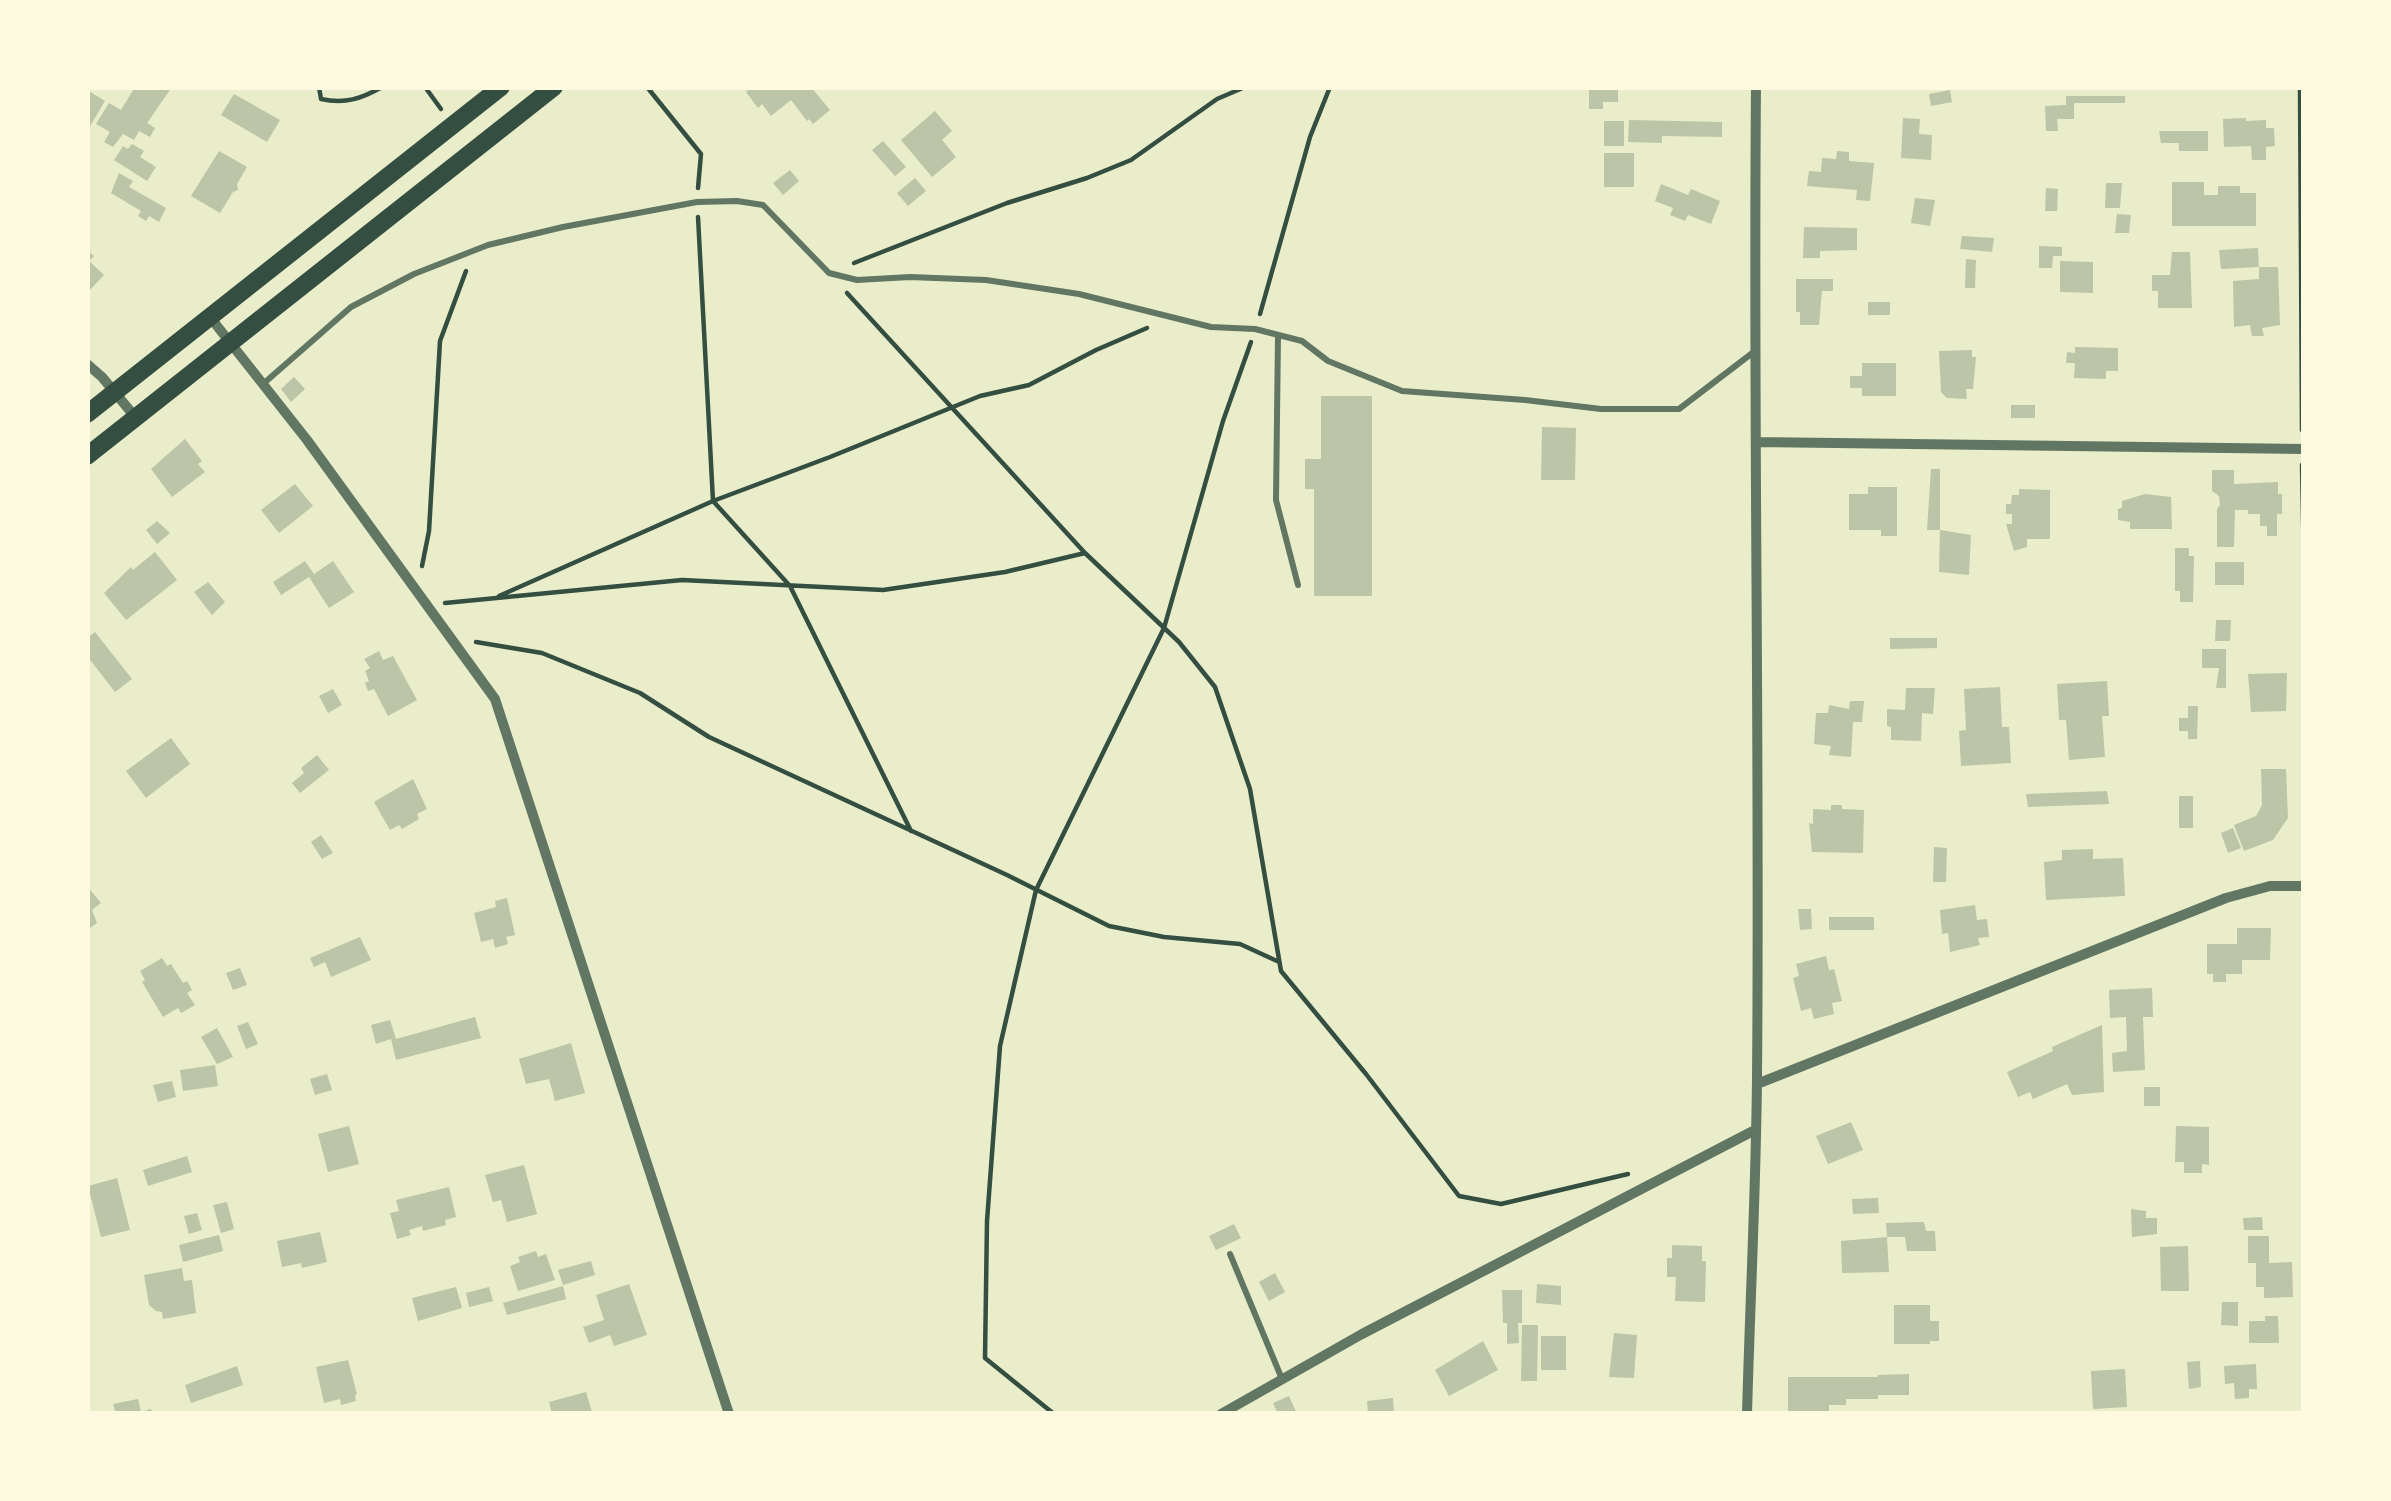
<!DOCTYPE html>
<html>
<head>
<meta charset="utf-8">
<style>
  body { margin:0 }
  #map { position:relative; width:2391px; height:1501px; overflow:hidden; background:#e9edc9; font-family:Rubik,sans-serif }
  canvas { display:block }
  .frame { position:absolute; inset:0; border:90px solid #fefae0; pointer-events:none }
</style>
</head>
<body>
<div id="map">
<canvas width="2391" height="1501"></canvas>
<div class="frame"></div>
</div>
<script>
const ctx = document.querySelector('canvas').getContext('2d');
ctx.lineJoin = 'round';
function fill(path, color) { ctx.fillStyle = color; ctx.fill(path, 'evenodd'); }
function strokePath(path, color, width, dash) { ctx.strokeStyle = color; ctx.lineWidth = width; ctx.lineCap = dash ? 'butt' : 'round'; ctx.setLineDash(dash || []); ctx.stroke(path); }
fill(new Path2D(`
  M135,87h37l-25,36 8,5 -5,9 -11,-6 -5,9 -11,-6 -10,13 -9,-5 6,-10 -14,-8 13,-21 12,7z
  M751,87h60l19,23 -17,14 -4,-5 -2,2 -16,-21 -20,16 -9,-12 -4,4 -12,-16z
  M1589,87h29v15h-15v7h-14z
  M87,90l18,11 -18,30z
  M1950,90l2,12 -21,4 -2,-12z
  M234,94l46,26 -13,22 -46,-27z
  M2066,96h59v7h-51v16h-17l1,12h-12l-1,-25 21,-1z
  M935,111l17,20 -10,9 14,17 -24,20 -31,-37z
  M1903,118l17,1 -1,15 13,1 -1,25 -30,-2z
  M2246,118v3l20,-1v8h8l1,18 -9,1v13h-14l-1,-14 -27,1 -1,-28z
  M1629,120l93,2v15l-60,-1v7l-34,-1z
  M1604,121h20v25h-20z
  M2159,131h49v20h-29v-8h-18z
  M883,141l23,26 -11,9 -23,-26z
  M132,144l12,7 -4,6 16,10 -9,14 -33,-21 9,-14 5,3z
  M219,151l28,16 -10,17 1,6 -5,2 -13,21 -29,-17z
  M1837,151l12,1v9l25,2 -4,38 -14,-1 1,-10 -50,-4 2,-15 12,1 1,-14 14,1z
  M1604,153h30v34h-30z
  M790,170l9,11 -16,14 -10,-12z
  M119,173l14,8 -4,6 37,21 -7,14 -10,-6 -3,5 -8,-5 3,-5 -30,-18z
  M915,178l11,13 -18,15 -11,-13z
  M2172,182h32v13h14v-9h22v7h16v33h-84z
  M2106,183h16l-2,25h-15z
  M1661,184l27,11 3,-6 29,12 -9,23 -23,-9 -3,6 -15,-6 3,-7 -18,-7z
  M2046,188l12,1 -1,22h-12z
  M1915,198l20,2 -5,26 -19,-3z
  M2117,214l14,1 -2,18h-14z
  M1804,227l53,1v22l-37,1v7h-17z
  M1962,236l32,2 -2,14 -32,-3z
  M2039,246l23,1v9h-9l-1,12h-13z
  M2258,248l1,19 -38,2 -2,-19z
  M87,250l7,6 -5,5 15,14 -17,18z
  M2172,252h18l2,56h-34v-17h-6v-16h18z
  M1966,259l10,1 -1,28h-10z
  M2060,261l33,1v31l-33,-1z
  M2259,267h19l2,58 -18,3 2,8h-12l-2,-11 -16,2 -1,-46 26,-2z
  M1796,279h37v12h-11l-3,34h-19v-13h-4z
  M1868,302h22v13h-22z
  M2075,347l43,1v23h-12v8l-32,-1 1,-15h-9l1,-11 8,1z
  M1972,350v7h4l-3,32h-7l1,10 -20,-1 -6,-6 -2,-41z
  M1862,363h34v33h-34v-8h-12v-12h12z
  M294,377l11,12 -14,13 -10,-13z
  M1321,396h51v200h-58v-107h-9v-30h16z
  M2011,405h24v13h-24z
  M1542,427l34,1 -1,52h-34z
  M185,439l17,22 -4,3 7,8 -33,25 -21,-28z
  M1931,469h9v61l31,5 -2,40 -30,-3 1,-42h-13z
  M2212,470h22v14l44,-2v12h4v20h-5v22h-10v-10h-7v-12h-12v-4h-13l-1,37h-17v-38l3,-4 -1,-9 -7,-5z
  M295,484l18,22 -34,27 -18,-23z
  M1868,487h29v49h-16v-6h-32v-36h19z
  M2019,489l31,1v49h-23v8l-13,4 -8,-27h6v-10h-6v-10h5l1,-9h7z
  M2145,494l26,3 1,32h-42v-7l-12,-2v-11l4,-1v-7z
  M157,521l13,12 -13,11 -11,-14z
  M2175,548h14v8h5l-1,46h-13v-11h-5z
  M155,552l22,28 -51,40 -22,-27 27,-26 2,3z
  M305,561l9,13 19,-13 21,31 -25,16 -20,-31 -28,18 -8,-13z
  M2215,562h29v23h-29z
  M208,582l17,20 -13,13 -18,-23z
  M2216,620h15l-1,21h-15z
  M95,632l37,47 -17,13 -28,-36v-18z
  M1890,638h47v10l-47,1z
  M2202,649h24v39h-10l3,-20h-17z
  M379,651l4,9 10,-4 24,44 -29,16 -14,-27 -6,2 -3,-8 4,-2 -4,-10 5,-3 -6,-9z
  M2287,673l-1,38 -35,1 -3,-38z
  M2107,681l2,35h-7l3,41 -36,3 -3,-40h-7l-2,-36z
  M2000,687l2,40h7l2,36 -50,3 -2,-35 7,-1 -2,-41z
  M1906,688h29l-2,26 -11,-1 -1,28 -30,-1v-13l-4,-1v-17l18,1z
  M333,689l9,16 -14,8 -9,-17z
  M1850,701h14l-2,21h-9l-2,35 -22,-2 2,-9 -17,-2 2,-31h12l1,-8 20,4z
  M2188,706h10l-1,33h-9v-8h-9v-13h9z
  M171,738l19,26 -44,34 -20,-27z
  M317,755l12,15 -29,23 -8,-10 12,-10 -3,-5z
  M2261,769h25l2,49 -15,22 -29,11 -10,-26 22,-9 6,-11z
  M413,779l14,30 -10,5 2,5 -17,10 -3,-4 -9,5 -16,-28z
  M2107,791l2,13 -81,3 -2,-13z
  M2179,796h14v32h-14z
  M1831,805h11v4l22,1 -1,43 -51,-1 -3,-29 4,1v-15l18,1z
  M2233,828l8,20 -13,5 -7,-20z
  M321,835l12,18 -11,6 -11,-17z
  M1934,847l13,1 -1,34h-13z
  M2093,849v10l30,-1 2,38 -79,4 -2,-38 18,-2v-10z
  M87,886l14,17 -9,7 5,13 -10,7z
  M507,898l8,37 -9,2 2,7 -13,4 -2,-9 -12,3 -7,-29 22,-6 -1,-6z
  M1975,905l2,15 10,-1 2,18 -11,1 2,7 -30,7 -2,-19 -6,1 -2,-24z
  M1798,909h13l1,20 -12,1z
  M1829,917h45v13h-45z
  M2237,928h34l-1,32h-28v14h-16v8h-13v-8h-6v-30h30z
  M360,937l11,23 -40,17 -6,-15 -11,5 -4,-9z
  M1826,956l3,14 5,-1 8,32 -10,2 2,11 -20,5 -3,-11 -10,3 -8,-33 6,-2 -3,-12z
  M162,958l5,8 4,-2 12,19 4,-2 5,9 -5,3 8,12 -14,8 -3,-5 -15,9 -21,-35 3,-2 -5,-9z
  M240,968l7,17 -14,5 -7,-17z
  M2152,988l1,29h-10l2,53 -32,2 -1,-19 15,-2 -1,-34 -16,1 -1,-28z
  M475,1017l6,21 -85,22 -5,-21 -15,5 -5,-19 19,-5 6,19z
  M248,1022l10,22 -12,5 -9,-23z
  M2102,1025l2,67 -32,3 -5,-11 -34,15 -3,-7 -12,5 -11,-25 46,-21 -1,-4z
  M217,1028l16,29 -16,7 -16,-27z
  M571,1043l14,50 -30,8 -6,-22 -23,5 -7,-25z
  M215,1065l3,21 -35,5 -3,-21z
  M327,1074l5,16 -17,5 -5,-16z
  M172,1081l4,16 -18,5 -5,-17z
  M2144,1087h16v19h-16z
  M1851,1122l12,28 -35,14 -12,-28z
  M349,1126l10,38 -31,8 -10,-38z
  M2176,1126l33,1v38l-7,-1v9h-18v-11h-9z
  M187,1156l5,16 -44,14 -5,-16z
  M524,1165l13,49 -30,8 -6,-22 -8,2 -8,-27z
  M117,1178l13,52 -29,7 -13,-51z
  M449,1187l7,30 -11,3 1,5 -23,6 -1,-5 -13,4 2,5 -14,4 -7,-26 9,-2 -3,-11z
  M1878,1198l1,15 -26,1 -1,-15z
  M227,1202l7,27 -13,4 -8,-28z
  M2131,1209l15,2v7h11v16l-25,3z
  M197,1213l5,17 -13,4 -5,-18z
  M2262,1217l1,13h-19l-1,-12z
  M1924,1222l2,9h9l1,20h-29l-2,-14h-18l2,35 -47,1 -1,-32 46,-4 -1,-14z
  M1234,1224l7,14 -25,12 -7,-14z
  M320,1232l7,30 -25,6 -1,-5 -19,4 -5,-26z
  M219,1235l4,16 -40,11 -4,-17z
  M2248,1236h21v27l23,-1 1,35 -29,1v-11h-8v-24h-8z
  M1672,1245l30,1v15h4l-1,41 -30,-1 1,-24h-9v-19h5z
  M2188,1246l1,45h-28l-1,-44z
  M536,1251l2,6 8,-3 9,26 -37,11 -8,-25 10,-4 -2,-5z
  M591,1261l4,14 -32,10 -5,-15z
  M182,1268l2,13 8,-1 4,33 -33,6 -1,-7 -6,-1 -7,-6 -5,-30z
  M1275,1273l10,19 -16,9 -10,-19z
  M629,1284l18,51 -33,11 -4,-11 -21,8 -6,-16 21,-7 -8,-25z
  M1537,1284l24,2v19l-25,-2z
  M563,1286l3,13 -59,16 -4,-12z
  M456,1287l6,21 -44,13 -6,-23z
  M489,1287l4,14 -24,6 -3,-14z
  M1502,1290h20v33h-4l1,20 -12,1v-21h-4z
  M2222,1302h16v24l-17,-1z
  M1894,1305h36v16h9v20h-9v3h-36z
  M2265,1316h13l1,27h-30v-22h16z
  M1522,1325h16l-1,56h-16z
  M1614,1333l23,2 -3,43 -25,-1z
  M1541,1336h25v34h-25z
  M1483,1341l15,29 -49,26 -14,-26z
  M348,1360l9,34 -2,1 1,6 -15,4 -1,-6 -16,4 -8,-36z
  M2200,1361l1,26 -12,2 -2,-27z
  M2256,1364l1,25h-8v9l-14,1 -1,-16 -9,1 -1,-18z
  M237,1366l6,19 -52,18 -6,-18z
  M2125,1369l2,38 -34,2 -2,-38z
  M1909,1374v21h-31v4h-32v6h-17v9h-41v-37h90v-2z
  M586,1392l6,20 -40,2 -3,-12z
  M1289,1396l8,18h-19l-5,-11z
  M1393,1398l1,16h-26l-1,-13z
  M138,1399l3,13 10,-3 1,5h-36l-3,-10z`), '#bcc5a7');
strokePath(new Path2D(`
  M319,87l2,12c24,5 40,0 61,-12
  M425,87l16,22
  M647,87l54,67 -3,34
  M2300,87l2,343
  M698,217l15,284 77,85 121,245
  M854,263l153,-60 80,-25 44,-18 86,-61 28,-12
  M847,293l238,260
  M1260,314l50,-177 20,-50
  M2302,465l2,103
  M422,566l7,-35 11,-190 26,-70
  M499,596l214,-95 117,-44 150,-61 49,-11 67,-35 51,-22
  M445,603l237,-23 201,10 122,-18 80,-19 94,89 36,45 35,102 31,182 85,103 93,122 42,8 127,-30
  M476,642l66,11 98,40 69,44 298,138 102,51 55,11 76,7 37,17
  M1054,1414l-69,-56 2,-137 13,-175 36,-156 128,-262 59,-207 28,-79`), '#344e41', 4.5);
strokePath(new Path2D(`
  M1278,335l-2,165 22,85
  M263,384l88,-77 63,-33 74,-29 75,-18 134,-25 40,-1 26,4 66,68 28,7 53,-3 76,3 93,14 132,33 44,2 47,12 26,20 74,30 123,9 76,9h78l76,-58
  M1230,1254l52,125`), '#617663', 6);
strokePath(new Path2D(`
  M210,317l97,123 188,259 234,715
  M87,364l15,13 34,41
  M1756,442l548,7
  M1757,1084l469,-186 44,-12h34
  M1221,1414l141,-80 393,-204
  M1747,1414c3,-112 9,-224 10,-336 3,-330 -4,-661 -1,-991`), '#617663', 10);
strokePath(new Path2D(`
  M87,414l414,-327
  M87,456l467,-369`), '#344e41', 18);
</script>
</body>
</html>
